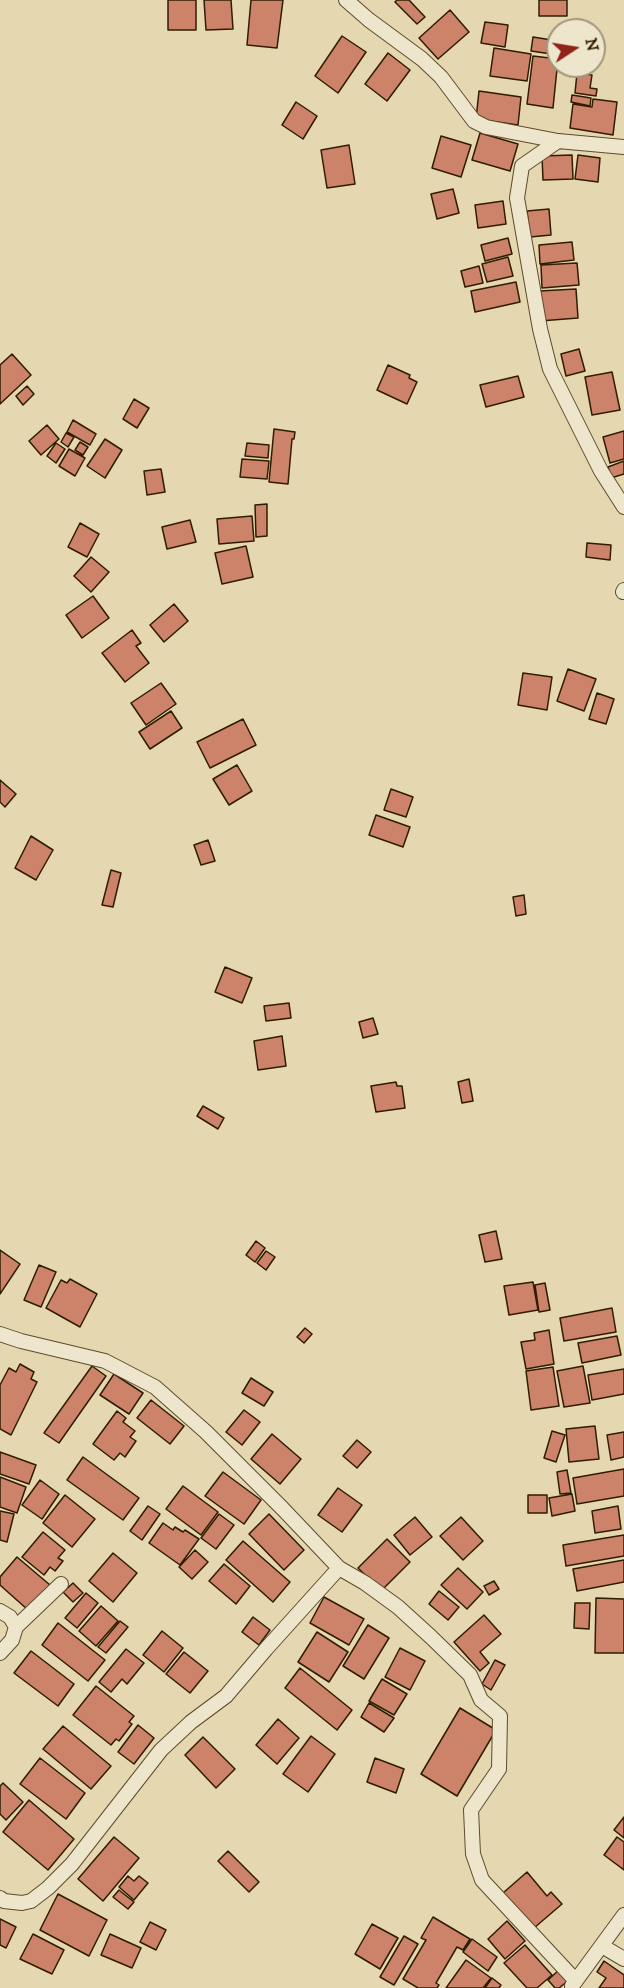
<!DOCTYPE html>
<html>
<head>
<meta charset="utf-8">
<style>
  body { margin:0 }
  #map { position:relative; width:624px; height:1988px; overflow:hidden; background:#e5d8b0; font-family:"IM FELL DW Pica",serif }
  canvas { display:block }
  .north { position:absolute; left:546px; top:18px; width:60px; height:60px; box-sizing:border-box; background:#eee6cc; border:2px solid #a2957b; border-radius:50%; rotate:78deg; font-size:16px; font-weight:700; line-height:24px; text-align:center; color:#301c01 }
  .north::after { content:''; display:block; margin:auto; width:21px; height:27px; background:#8f2418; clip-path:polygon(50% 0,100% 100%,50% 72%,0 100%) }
</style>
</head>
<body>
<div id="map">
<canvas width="624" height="1988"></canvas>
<div class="north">N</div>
</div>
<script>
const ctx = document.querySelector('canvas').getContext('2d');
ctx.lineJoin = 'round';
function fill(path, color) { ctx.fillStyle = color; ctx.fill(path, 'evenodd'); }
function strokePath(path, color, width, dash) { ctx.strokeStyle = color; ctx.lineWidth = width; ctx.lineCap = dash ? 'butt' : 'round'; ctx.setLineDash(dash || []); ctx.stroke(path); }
const building = new Path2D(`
  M168,0h28v30h-28z
  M204,0h27l2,29 -27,1z
  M251,0h32l-6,48 -30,-3z
  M397,0h12l16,17 -8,7 -22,-22z
  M539,0h28v16h-28z
  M450,10l19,22 -31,27 -19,-21z
  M485,22l23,3 -3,22 -24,-4z
  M342,36l24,16 -28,41 -23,-17z
  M533,37l25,4v14l-27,-4z
  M494,48l37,6 -4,27 -37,-5z
  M388,53l22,17 -23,31 -22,-17z
  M533,56l25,3 -5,49 -26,-4z
  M577,73l15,2 -2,13 7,1 -1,7 -21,-3z
  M479,91l42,6 -3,28 -42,-6z
  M572,95l19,3 -1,8 -19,-4z
  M593,99l24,3 -4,33 -43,-7 3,-24 19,3z
  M296,102l21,14 -14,23 -21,-14z
  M480,133l38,11 -8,27 -38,-11z
  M441,136l30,9 -10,32 -29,-9z
  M349,145l6,39 -28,4 -6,-38z
  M572,155l1,24 -30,1 -1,-24z
  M578,155l22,3 -2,24 -23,-3z
  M453,189l6,24 -22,6 -6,-25z
  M503,201l3,23 -28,4 -3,-23z
  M549,209l2,26 -21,2 -3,-26z
  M508,238l4,16 -27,7 -4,-16z
  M572,242l2,18 -34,4 -1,-19z
  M508,257l5,19 -26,6 -5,-18z
  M577,263l2,22 -37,3 -1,-23z
  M479,266l4,17 -18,4 -4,-16z
  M516,282l4,20 -45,10 -4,-21z
  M576,289l2,29 -38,3 -1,-30z
  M579,349l6,22 -19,5 -5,-22z
  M12,354l19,21 -31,29v-39z
  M388,365l22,10 -1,3 8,4 -10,22 -30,-14z
  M612,372l8,38 -28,5 -7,-38z
  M518,376l6,21 -38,10 -6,-22z
  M27,386l7,8 -11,11 -7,-9z
  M134,399l15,9 -12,20 -14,-9z
  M73,420l23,14 -6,11 -23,-13z
  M47,425l12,14 -18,16 -12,-14z
  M274,429l21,3 -1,7h-2l-4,45 -19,-2z
  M624,431v28l-14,4 -7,-26z
  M66,433l8,4 -6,10 -7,-5z
  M105,439l17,11 -17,28 -18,-12z
  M80,442l8,5 -5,8 -8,-5z
  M56,443l9,6 -9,14 -9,-7z
  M247,443l22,2 -1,13 -23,-2z
  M69,449l16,9 -10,18 -16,-10z
  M242,459l27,2 -2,18 -27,-2z
  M624,461v13l-13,4 -3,-11z
  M161,469l4,23 -18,3 -3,-24z
  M267,504v32l-11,1 -1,-32z
  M252,516l2,25 -35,3 -2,-25z
  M190,520l6,22 -29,7 -5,-22z
  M80,523l19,11 -12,23 -19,-10z
  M587,543l24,2 -1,15 -24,-3z
  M246,546l7,31 -31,7 -7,-31z
  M91,557l18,15 -18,20 -17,-16z
  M93,596l16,22 -27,20 -16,-23z
  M174,604l14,17 -24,21 -14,-17z
  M132,630l9,13 -5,3 13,17 -24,19 -23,-29z
  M568,669l28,10 -12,32 -27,-10z
  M523,673l29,4 -5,33 -29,-5z
  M161,683l15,21 -30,21 -15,-22z
  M597,693l17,6 -8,25 -17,-5z
  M171,711l11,17 -32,21 -11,-17z
  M243,719l13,26 -46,23 -13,-26z
  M237,765l15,26 -23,14 -16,-26z
  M0,780l16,14 -11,13 -5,-5z
  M391,789l22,8 -7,20 -22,-7z
  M376,815l34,12 -7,20 -34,-12z
  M31,836l22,14 -17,30 -21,-12z
  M208,840l7,21 -14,4 -7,-20z
  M111,870l10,3 -8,34 -11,-2z
  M524,895l2,19 -10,2 -3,-19z
  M225,967l27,11 -10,25 -27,-11z
  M289,1003l2,15 -25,3 -2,-15z
  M373,1018l5,16 -15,4 -4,-16z
  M282,1036l4,30 -28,4 -4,-29z
  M469,1079l4,22 -11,2 -4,-21z
  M396,1082l1,4h5l3,22 -29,4 -5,-26z
  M203,1106l21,12 -6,11 -21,-13z
  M496,1231l6,28 -17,3 -6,-27z
  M256,1241l9,7 -10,14 -9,-7z
  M0,1250l20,14 -20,30z
  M266,1251l9,6 -9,13 -9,-7z
  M39,1265l17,7 -15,35 -17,-7z
  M70,1279l27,15 -17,33 -34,-19 15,-28 6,3z
  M533,1282l5,28 -29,5 -5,-29z
  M545,1283l5,27 -11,2 -4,-27z
  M612,1308l4,24 -52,9 -4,-23z
  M305,1328l7,6 -8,9 -7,-6z
  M549,1330l5,34 -28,5 -5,-27 14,-2 -1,-7z
  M617,1336l4,19 -39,8 -4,-20z
  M20,1364l14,8 -3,7 6,3 -26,53 -11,-6v-44l9,-17 7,4z
  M92,1366l14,10 -47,67 -15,-10z
  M583,1366l7,37 -26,4 -7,-36z
  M553,1367l6,39 -28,4 -5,-39z
  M624,1369v25l-32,6 -4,-25z
  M114,1374l29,19 -14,21 -29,-19z
  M251,1378l22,14 -9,14 -22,-13z
  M151,1400l33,26 -14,18 -33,-26z
  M244,1410l16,12 -18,23 -16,-13z
  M117,1411l9,7 -3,4 12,9 -5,6 6,4 -11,16 -5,-4 -6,7 -21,-16z
  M595,1426l4,33 -30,3 -3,-33z
  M552,1431l13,4 -9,27 -12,-4z
  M624,1432v25l-13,3 -4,-25z
  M272,1434l29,25 -21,25 -29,-25z
  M357,1440l14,12 -14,16 -14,-12z
  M0,1452l36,13 -7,19 -29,-10z
  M83,1457l56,41 -16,22 -56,-40z
  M624,1469v27l-47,8 -4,-26z
  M567,1470l4,23 -11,1 -3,-22z
  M223,1472l38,28 -17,24 -39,-28z
  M0,1477l26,10 -9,26 -17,-6z
  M40,1480l19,14 -17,25 -20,-14z
  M183,1486l35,26 -17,23 -35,-26z
  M338,1488l24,17 -20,27 -24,-17z
  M572,1494l3,17 -23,5 -3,-18z
  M65,1495l30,24 -23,28 -29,-24z
  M528,1495h19v18h-19z
  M148,1506l12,8 -18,26 -12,-9z
  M618,1506l3,23 -26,4 -3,-22z
  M0,1511l14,3 -7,28 -7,-2z
  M219,1514l15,11 -18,24 -15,-11z
  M269,1514l35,36 -20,20 -35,-36z
  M415,1517l17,20 -22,18 -16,-20z
  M461,1517l22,24 -20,19 -23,-24z
  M163,1523l10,7 2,-3 8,5 2,-2 14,9 -19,26 -31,-22z
  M43,1532l22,18 -7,8 5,3 -8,10 -5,-4 -6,8 -22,-18z
  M624,1535v21l-58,10 -3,-21z
  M387,1539l23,23 -29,29 -23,-23z
  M243,1541l47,41 -17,20 -47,-42z
  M195,1550l13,12 -16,17 -13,-12z
  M113,1553l24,20 -24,29 -24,-21z
  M17,1557l33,28 -22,25 -28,-25v-8z
  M624,1560v22l-47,9 -4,-22z
  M224,1564l26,22 -14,18 -27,-23z
  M458,1568l25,24 -16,17 -26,-24z
  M494,1581l5,8 -10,6 -5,-9z
  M73,1583l10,10 -10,9 -10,-10z
  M439,1591l20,16 -11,13 -19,-16z
  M86,1593l12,10 -21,25 -12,-10z
  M324,1597l40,22 -15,26 -39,-22z
  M596,1598l28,1v54h-29z
  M575,1603h15l-1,26 -15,-1z
  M101,1606l17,15 -22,25 -17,-15z
  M484,1615l17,19 -21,18 9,11 -9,8 -26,-29z
  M253,1617l17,13 -11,15 -17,-13z
  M120,1621l8,6 -22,26 -8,-6z
  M58,1623l47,37 -17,21 -46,-36z
  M368,1625l21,13 -25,41 -21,-13z
  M162,1631l21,17 -19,24 -21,-17z
  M317,1632l31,20 -19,30 -31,-20z
  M400,1648l25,13 -15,29 -25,-13z
  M126,1649l18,14 -17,21 -5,-5 -11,13 -12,-10z
  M31,1651l43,33 -16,22 -44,-33z
  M184,1652l24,19 -18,22 -24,-19z
  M495,1660l10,5 -14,25 -9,-6z
  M300,1668l52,42 -15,20 -52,-42z
  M382,1679l25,15 -13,21 -25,-14z
  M96,1686l38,30 -5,6 3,2 -13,17 -3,-2 -5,6 -38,-30z
  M369,1703l25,15 -10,14 -23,-15z
  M460,1708l36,22 -39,66 -36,-22z
  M278,1719l21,19 -22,26 -21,-19z
  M138,1725l16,13 -20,26 -16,-12z
  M63,1726l48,40 -20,23 -48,-40z
  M311,1736l24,18 -27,38 -25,-18z
  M203,1737l32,32 -19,19 -31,-33z
  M40,1758l45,35 -19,26 -46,-35z
  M375,1758l29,11 -8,24 -29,-11z
  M3,1783l20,19 -17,18 -6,-6v-28z
  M29,1800l45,39 -26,31 -45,-38z
  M624,1817v21l-10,-8z
  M114,1837l25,21 -36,43 -25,-22z
  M617,1837l7,5v28l-20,-15z
  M228,1851l31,31 -10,10 -31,-31z
  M527,1872l20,24 4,-4 11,12 -28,24 -31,-35z
  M128,1876l6,5 5,-5 9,7 -14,17 -15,-13z
  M119,1890l15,12 -6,7 -15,-12z
  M58,1894l49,26 -18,36 -49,-26z
  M433,1917l37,22 -7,11 -6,-3 -21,36 3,2 -2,3h-19l-15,-9 23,-39 -5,-2z
  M0,1919l16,8 -10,21 -6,-3z
  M507,1921l18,20 -20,18 -17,-20z
  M150,1922l16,8 -10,20 -16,-8z
  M372,1924l26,14 -18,31 -25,-15z
  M33,1934l31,16 -12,24 -32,-15z
  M110,1934l31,14 -9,20 -31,-13z
  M404,1936l14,8 -24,41 -14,-8z
  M472,1939l25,18 -9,14 -25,-19z
  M525,1945l27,30 -15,13h-10l-23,-25z
  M466,1960l25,18 -8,10h-37z
  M604,1961l20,14v13h-25l7,-10 -9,-6z
  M560,1969l9,11 -10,8h-4l-7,-8z
  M492,1978l9,7 -2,3h-14z`);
fill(building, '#cc836a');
strokePath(building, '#301c01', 1.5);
const street = new Path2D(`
  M346,0l23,20 53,39 19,18 33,44 12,6 72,14 66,6
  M558,141l-36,25 -5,32 23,131 10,40 51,102 23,36
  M623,592l1,-2
  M0,1334l21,7 84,20 50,26 51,45 77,77 56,59 26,15 33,24 33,30 39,38 11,25 19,16 -1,53 -28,41 2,44 9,26 94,101
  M0,1611l10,6 6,10 -4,13 -12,13
  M16,1627l45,-43
  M0,1898l4,3 18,2 9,-2 17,-13 24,-24 89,-114 30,-28 35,-26 40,-47 73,-81
  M602,1946l22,13
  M572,1986l52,-71`);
strokePath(street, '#5d4b2d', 16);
strokePath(street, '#eee6cc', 14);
</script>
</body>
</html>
